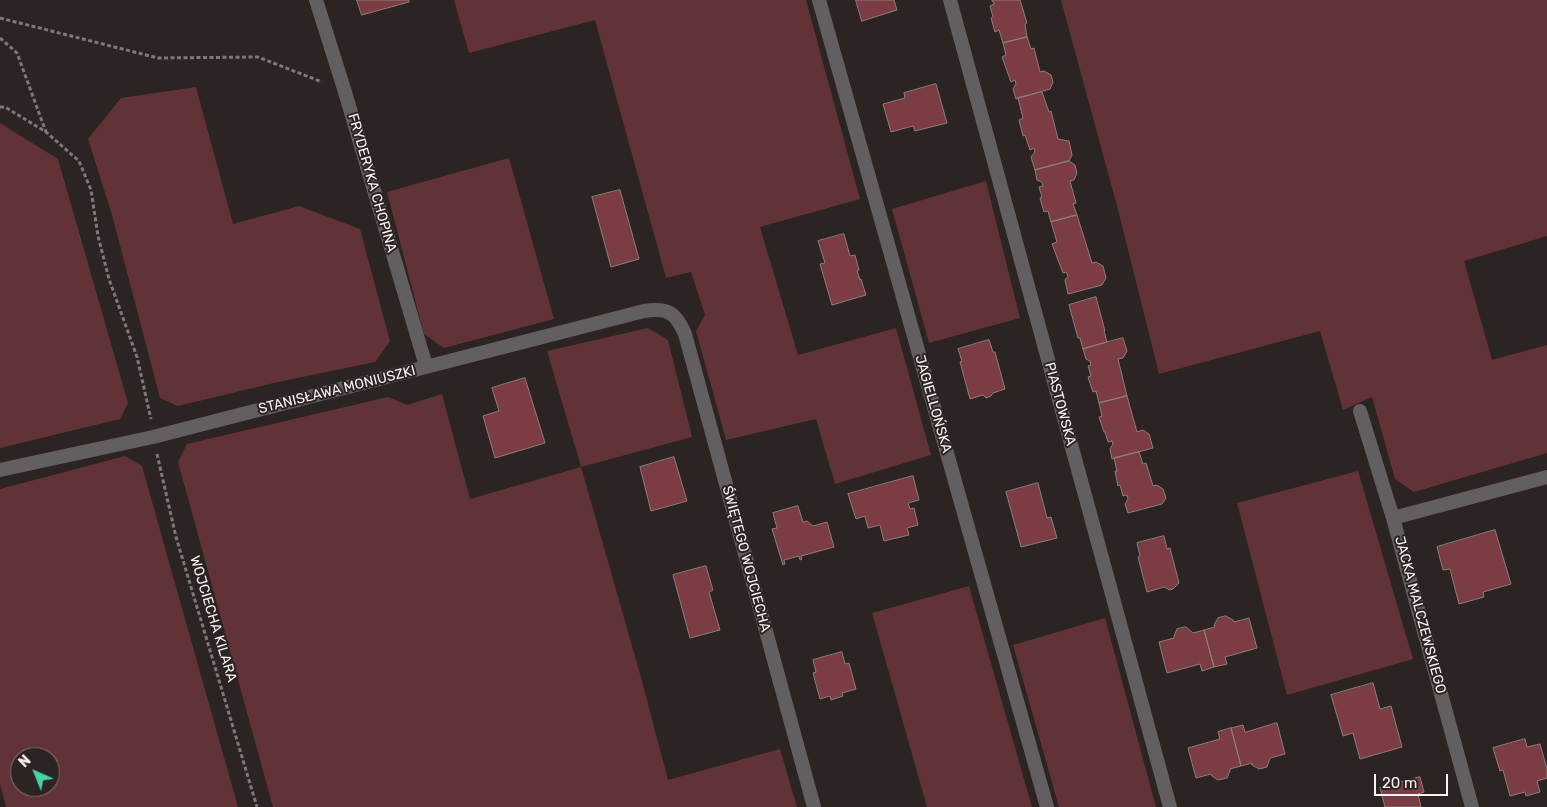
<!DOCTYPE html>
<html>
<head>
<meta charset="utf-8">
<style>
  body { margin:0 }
  #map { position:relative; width:1547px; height:807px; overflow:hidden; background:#2c2323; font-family:Rubik,sans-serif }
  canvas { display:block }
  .north { position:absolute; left:10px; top:747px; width:50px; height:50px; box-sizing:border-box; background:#2c2323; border:1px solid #7e7676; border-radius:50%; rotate:316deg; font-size:14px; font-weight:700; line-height:20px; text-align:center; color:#f8f2f2 }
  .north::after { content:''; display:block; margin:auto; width:18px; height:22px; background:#43d4a0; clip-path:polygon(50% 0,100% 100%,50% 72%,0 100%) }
  .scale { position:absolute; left:1374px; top:774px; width:74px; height:22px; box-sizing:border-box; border:2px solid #f8f2f2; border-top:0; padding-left:6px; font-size:15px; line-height:18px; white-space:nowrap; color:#f8f2f2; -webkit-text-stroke:4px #2c2323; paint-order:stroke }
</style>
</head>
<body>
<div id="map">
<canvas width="1547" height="807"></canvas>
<div class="north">N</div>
<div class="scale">20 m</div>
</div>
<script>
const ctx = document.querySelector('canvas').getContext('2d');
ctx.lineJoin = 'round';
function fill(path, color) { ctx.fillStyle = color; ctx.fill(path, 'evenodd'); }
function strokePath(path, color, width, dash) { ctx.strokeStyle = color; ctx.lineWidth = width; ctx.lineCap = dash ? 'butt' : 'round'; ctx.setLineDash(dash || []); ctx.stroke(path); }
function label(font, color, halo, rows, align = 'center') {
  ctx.font = font + ' Rubik,sans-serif'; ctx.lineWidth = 4; ctx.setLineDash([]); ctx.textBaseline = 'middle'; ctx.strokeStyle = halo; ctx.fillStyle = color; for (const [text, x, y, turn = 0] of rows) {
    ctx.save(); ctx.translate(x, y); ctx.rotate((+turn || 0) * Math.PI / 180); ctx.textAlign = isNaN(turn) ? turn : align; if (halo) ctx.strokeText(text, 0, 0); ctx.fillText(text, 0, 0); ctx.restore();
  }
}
fill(new Path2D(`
  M454,0h352l54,199 -100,28 38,128 98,-27 35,127 -96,29 -19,-65 -90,21 -30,-109 9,-16 -14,-43 -25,6 -71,-258 -126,33z
  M1061,0h486v236l-83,25 28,99 55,-15v108l-133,39 -19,-13 -23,-82 -29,13 -23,-79 -161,43 -42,-168z
  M196,87l37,137 66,-18 61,23 30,112 -15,21 -97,20 -100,24 -18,-8 -48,-183 -24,-76 33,-41z
  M0,123l58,36 70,244 -8,16 -120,29z
  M509,158l45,161 -110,29 -20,-14 -37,-142z
  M986,181l34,137 -91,25 -37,-134z
  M648,328l20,12 24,97 -111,30 61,214 26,99 112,-31 17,58h-524l-95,-345 9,-18 201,-47 19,8 35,-11 28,105 111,-32 -34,-116z
  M125,456l17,10 96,341h-232l-6,-23v-295zM20,757h30v30h-30z
  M1358,471l55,188 -126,36 -50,-192z
  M969,586l63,221h-105l-55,-194z
  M1105,618l51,189h-97l-46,-162z`), '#613337');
const building = new Path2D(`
  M357,0h52v2l-47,13z
  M856,0h38l3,10 -35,11z
  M992,0h28l7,23 -2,1 2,13 -24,6 -4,-13 -4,2 -4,-14 2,-1 -3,-11 4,-2z
  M1027,37l4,12 3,-1 6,24 4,-1 7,4 2,7 -3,7 -34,10 -3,-10 3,-5 -1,-4 -4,2 -9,-25 4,-2 -3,-12z
  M936,84l11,39 -32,8 -2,-5 -22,6 -8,-28 22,-6 -1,-5z
  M1042,92l7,20 2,-1 7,28 11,2 3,14 -3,6 -34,9 -4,-13 4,-5 -1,-4 -4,2 -5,-15 -2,1 -4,-16 4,-2 -5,-20z
  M1069,161l6,4 2,8 -3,7 -4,1 6,22 -3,1 4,11 -26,7 -3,-11 -4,1 -4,-14 2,-1 -3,-10 4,-1 -1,-4 -5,-2 -2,-10z
  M620,190l19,69 -28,8 -19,-70z
  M1077,215l15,48 4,-1 7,4 3,12 -4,7 -34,9 -3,-14 3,-4 -2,-4 -3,1 -11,-29 5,-2 -6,-20z
  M844,234l6,22 5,-1 4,15 -2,1 3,9 1,-1 5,16 -34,10 -12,-41 5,-1 -7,-22z
  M1096,297l9,34h-1l3,11 -24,7 -3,-11h-2l-9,-33z
  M1123,338l4,13 -4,7 -5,1 9,37 -28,7 -3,-12 -3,1 -5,-15 3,-1 -3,-10 3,-1 -1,-4 -4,-2 -3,-10z
  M989,340l4,12h2l10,37 -12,4 -2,3 -5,2 -3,-3 -13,4 -10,-37 2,-1 -4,-12z
  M525,378l20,65 -50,15 -12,-42 16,-5 -7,-23z
  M1127,396l10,36 6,-2 6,4 4,14 -41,11 -2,-10 3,-5 -1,-3 -4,1 -3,-10h-1l-5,-15 3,-1 -3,-13z
  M1139,452l4,12 3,-1 7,23 4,-1 6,4 3,9 -4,6 -34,9 -3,-9 3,-5 -1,-4 -4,1 -3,-11 -2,1 -3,-15h2l-3,-13z
  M674,457l13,44 -36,10 -11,-44z
  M913,476l6,24 -11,3 2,6 4,-1 4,17 -11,3 2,7 -25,6 -4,-16 -12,3 -3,-12 -9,3 -8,-25z
  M1038,483l9,35 4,-1 6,21 -36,9 -15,-55z
  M798,506l5,16 4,-1 6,5 14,-4 7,25 -33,9 1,3 -2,1 -1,-4 -15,4 1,4 -2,1 -11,-36 5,-1 -4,-15z
  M1495,530l16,54 -28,8 1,5 -25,7 -9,-35 -7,1 -6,-23z
  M1164,536l3,13 3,-1 9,35 -6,6 -3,1 -6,-3 -17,5 -9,-35 2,-1 -3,-13z
  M706,566l7,24 -4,2 11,38 -30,8 -17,-63z
  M1226,616l7,4 1,2 15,-4 8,30 -32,9 2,7 -13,3 -10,-37 11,-3 -1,-2 4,-7z
  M1186,627l7,6 11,-3 10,37 -12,4 -2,-7 -33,9 -8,-31 15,-4v-2l3,-7z
  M842,652l3,12 4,-1 7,26 -14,4 1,3 -12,4 -1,-4 -10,3 -7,-26 3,-1 -3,-12z
  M1373,683l7,26 11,-3 11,41 -42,12 -7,-26 -10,3 -12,-41z
  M1277,723l8,31 -15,4 -3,9 -8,2 -7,-4v-2l-11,3 -10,-38 12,-3 2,7z
  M1231,728l10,38 -11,3v2l-3,7 -9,2 -6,-4 -1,-2 -15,4 -8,-30 32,-9 -2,-7z
  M1525,739l2,8 13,-3 7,25v9l-10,3 3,11 -14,4 -1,-4 -15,4 -7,-26 -3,1 -7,-23z
  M1420,777l4,15 -6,2 3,13h-36l-5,-19z`);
fill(building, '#7c3c43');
strokePath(building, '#8a7e7e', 1);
strokePath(new Path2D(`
  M0,18l158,40 100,-1 64,25
  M0,38l17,15 29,79
  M0,107h5l41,25 33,29 12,29 7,46 11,43 28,78 14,62
  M157,454l19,83 81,270`), '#807878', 3, [4, 2.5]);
strokePath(new Path2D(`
  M316,0l29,92 81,274
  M819,0l228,807
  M950,0l220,807
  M1360,411l33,107 79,289
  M0,470l153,-33 491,-126c24,-4 32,2 41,23l129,473
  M1393,518l154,-41`), '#635e5f', 14);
label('14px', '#f8f2f2', '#2c2323', [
  ["FRYDERYKA CHOPINA",372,183,74],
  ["STANISŁAWA MONIUSZKI",337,390,-14],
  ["JAGIELLOŃSKA",933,404,74],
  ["PIASTOWSKA",1060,404,75],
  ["ŚWIĘTEGO WOJCIECHA",746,559,75],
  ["JACKA MALCZEWSKIEGO",1420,615,75],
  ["WOJCIECHA KILARA",213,619,73]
]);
</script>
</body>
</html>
